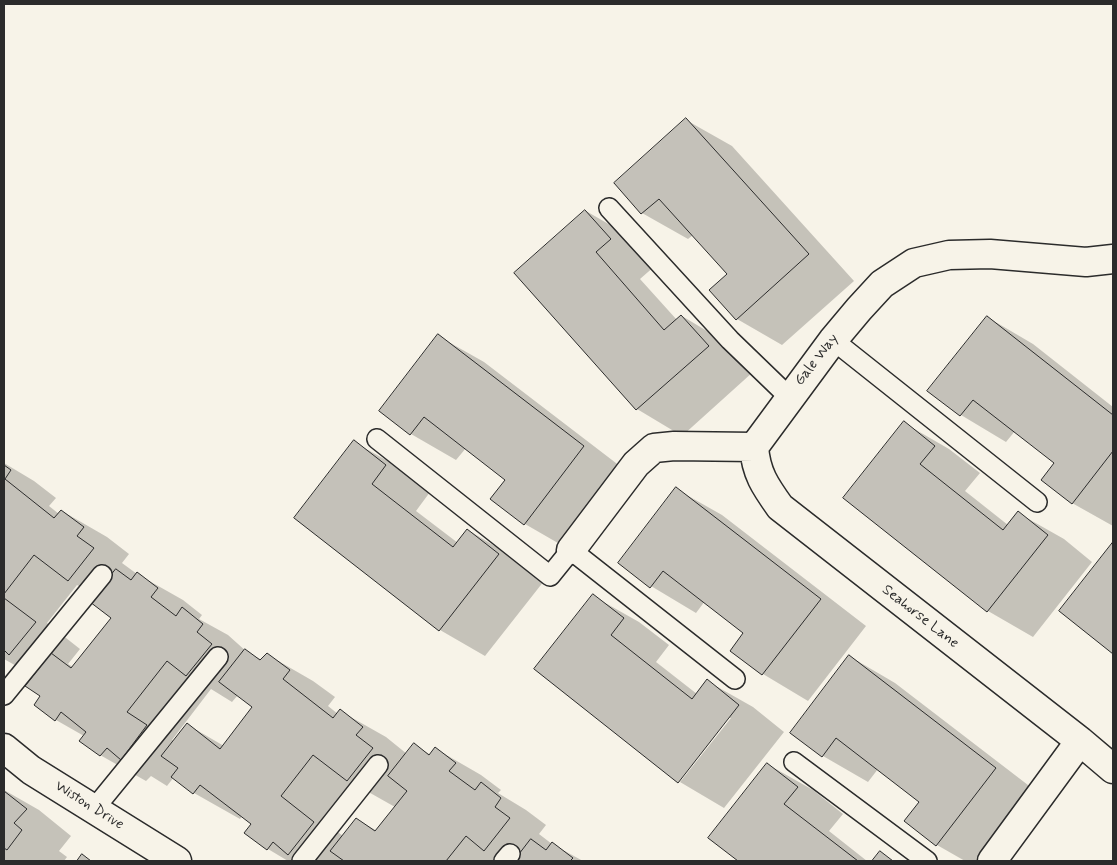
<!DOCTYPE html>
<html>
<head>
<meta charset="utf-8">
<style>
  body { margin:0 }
  #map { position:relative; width:1117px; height:865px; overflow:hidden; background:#f7f3e8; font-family:Mynerve,sans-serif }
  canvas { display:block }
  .frame { position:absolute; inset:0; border:5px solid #2b2b2b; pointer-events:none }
</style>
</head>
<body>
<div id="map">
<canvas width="1117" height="865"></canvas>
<div class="frame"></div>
</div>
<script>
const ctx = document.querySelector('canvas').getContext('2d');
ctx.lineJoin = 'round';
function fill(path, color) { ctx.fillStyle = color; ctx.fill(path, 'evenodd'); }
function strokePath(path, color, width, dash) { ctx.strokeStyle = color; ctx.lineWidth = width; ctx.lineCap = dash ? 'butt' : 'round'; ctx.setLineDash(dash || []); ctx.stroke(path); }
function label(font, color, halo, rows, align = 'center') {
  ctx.font = font + ' Mynerve,sans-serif'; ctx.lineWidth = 5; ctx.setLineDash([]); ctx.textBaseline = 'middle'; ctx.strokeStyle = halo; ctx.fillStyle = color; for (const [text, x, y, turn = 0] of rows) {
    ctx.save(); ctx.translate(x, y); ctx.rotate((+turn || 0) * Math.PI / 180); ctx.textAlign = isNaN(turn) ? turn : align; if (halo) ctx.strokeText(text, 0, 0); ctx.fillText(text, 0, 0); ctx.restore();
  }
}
fill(new Path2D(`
  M686,120l46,26 122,135 -72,64 -45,-26 -9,-45 -35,-39 -5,4 -46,-26z
  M586,211l45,26 25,28 -16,14 37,41 5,-4 45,27 26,29 -71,64 -45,-27 -121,-136z
  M987,317l46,27 80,63v119l-41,-23 -16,-40 -41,-32 -9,11 -45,-27 -32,-24z
  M438,336l46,26 145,111 -59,77 -45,-26 -18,-44 -41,-32 -10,12 -45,-26z
  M904,423l45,26 31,24 -15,18 43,34 10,-12 46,26 28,23 -59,75 -45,-26 -143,-113z
  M354,442l46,26 30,24 -14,19 42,32 10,-13 45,27 31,24 -59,75 -45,-26 -145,-113z
  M4,463l30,18 22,17 -7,8 10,8 3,-3 45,26 22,17 -7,9 15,11 46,26 19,15 -3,4 29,16 19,17 15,8 6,-5 45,26 22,16 -7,9 10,8 2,-3 46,26 21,17 7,-9 17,10 5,-6 45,26 20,15 -3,3 28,17 20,15 -7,9 13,10 31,17h-295l-20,-12 -22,-16 6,-9 -10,-8 -2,3 -46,-26 -20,-16 -7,9 -16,-10 -5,5 -46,-26 -16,-19 -28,-16 -15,-24 -7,-20 -30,-17zM77,585l19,11 17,22 -40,49 -5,-3 12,-15 -33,-26zM211,689l21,13 6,-7 16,12 -30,39 -36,-21 -13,16 -3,-1zM356,785l39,22 -18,24 -21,-12 -13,17 -17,-13z
  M676,489l46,26 144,111 -58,75 -45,-27 -31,-23 13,-19 -40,-31 -9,12 -45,-27z
  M1113,544v108l-52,-41z
  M593,596l46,26 30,23 -13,17 41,32 10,-13 46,26 31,25 -60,76 -44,-26 51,-64h-4l-49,63 2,1h-1l-144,-113z
  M849,656l46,27 146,112 -51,66h-25l-28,-16 -31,-24 15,-20 -43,-32 -10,13 -45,-26z
  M767,764l46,26 30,24 -14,17 38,30h-127l-30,-23z
  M4,790l35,20 32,26 -12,15 8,6 -3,4h-60z`), '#0003');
const building = new Path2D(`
  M686,118l123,136 -73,66 -27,-30 18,-16 -68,-75 -18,15 -27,-31z
  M585,210l26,29 -15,13 68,78 17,-15 28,31 -73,64 -122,-137z
  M987,316l126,99v36l-41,53 -31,-24 13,-17 -81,-63 -13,16 -33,-25z
  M438,334l146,112 -60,79 -34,-26 15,-19 -81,-63 -14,18 -31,-24z
  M904,421l31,25 -15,18 83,66 15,-19 30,24 -61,77 -144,-114z
  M354,440l32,25 -14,19 81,63 14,-18 32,25 -60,77 -145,-113z
  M4,465l7,5 -6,9 49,39 7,-8 23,17 -7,9 17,12 -26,33 -34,-26 -30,39z
  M676,487l145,112 -59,76 -32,-24 13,-18 -80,-62 -13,17 -32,-25z
  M1113,542v112l-54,-43z
  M116,569l15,11 6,-8 21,16 -7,9 25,19 6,-9 21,17 -6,8 15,12 -26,32 -19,-15 -40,51 20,13 -26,35 -14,-12 -7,8 -21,-15 7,-9 -25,-20 -6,9 -21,-16 6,-9 -15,-10 26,-33 20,15 40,-50 -21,-16z
  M593,594l31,24 -13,17 81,64 15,-20 32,26 -61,78 -144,-114z
  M4,598l32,24 -27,33 -5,-5z
  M245,649l15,11 7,-7 23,17 -7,9 50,39 7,-9 23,18 -7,8 17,13 -26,33 -34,-26 -32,41 33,26 -26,33 -15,-13 -6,8 -23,-17 7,-9 -51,-39 -7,9 -22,-17 7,-9 -17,-12 26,-33 33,26 32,-42 -33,-25z
  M849,655l147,113 -60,78 -32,-25 15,-19 -83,-64 -14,19 -32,-24z
  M414,743l15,12 6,-8 21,16 -7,8 26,19 6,-8 20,16 -6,9 15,11 -26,33 -18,-15 -20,25h-102l-14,-10 26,-33 19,13 32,-40 -19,-15z
  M767,763l31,24 -14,17 74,57h-120l-30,-23z
  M4,791l23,18 -13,14 8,7 -15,20 -3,-2z
  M531,839l15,11 6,-8 21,16 -3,3h-56z
  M880,851l13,10h-21z
  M82,854l9,7h-14z`);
fill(building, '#c4c1b9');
strokePath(building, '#2b2b2b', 1);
const lane = new Path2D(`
  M609,208l121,132 59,57
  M833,340l204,162
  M377,439l173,137 21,-26 164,129
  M4,695l98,-120
  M794,762l133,99
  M94,809l124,-152
  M302,861l76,-96
  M504,861l6,-7`);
const street = new Path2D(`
  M754,447c2,26 11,39 26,60l300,234 33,28
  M754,447l79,-107 26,-31 23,-25 32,-21 35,-8 41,-1 96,8 27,-3
  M571,550l65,-86 18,-16 20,-2 80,1
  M4,748l27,22 146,91
  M992,861l88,-120`);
strokePath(lane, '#2b2b2b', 22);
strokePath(street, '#2b2b2b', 31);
strokePath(lane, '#f7f3e8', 19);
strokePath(street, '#f7f3e8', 28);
label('15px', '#2b2b2b', '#f7f3e8', [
  ["Gale Way",817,360,-52],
  ["Seahorse Lane",920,617,38],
  ["Wiston Drive",89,806,32]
]);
</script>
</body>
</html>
